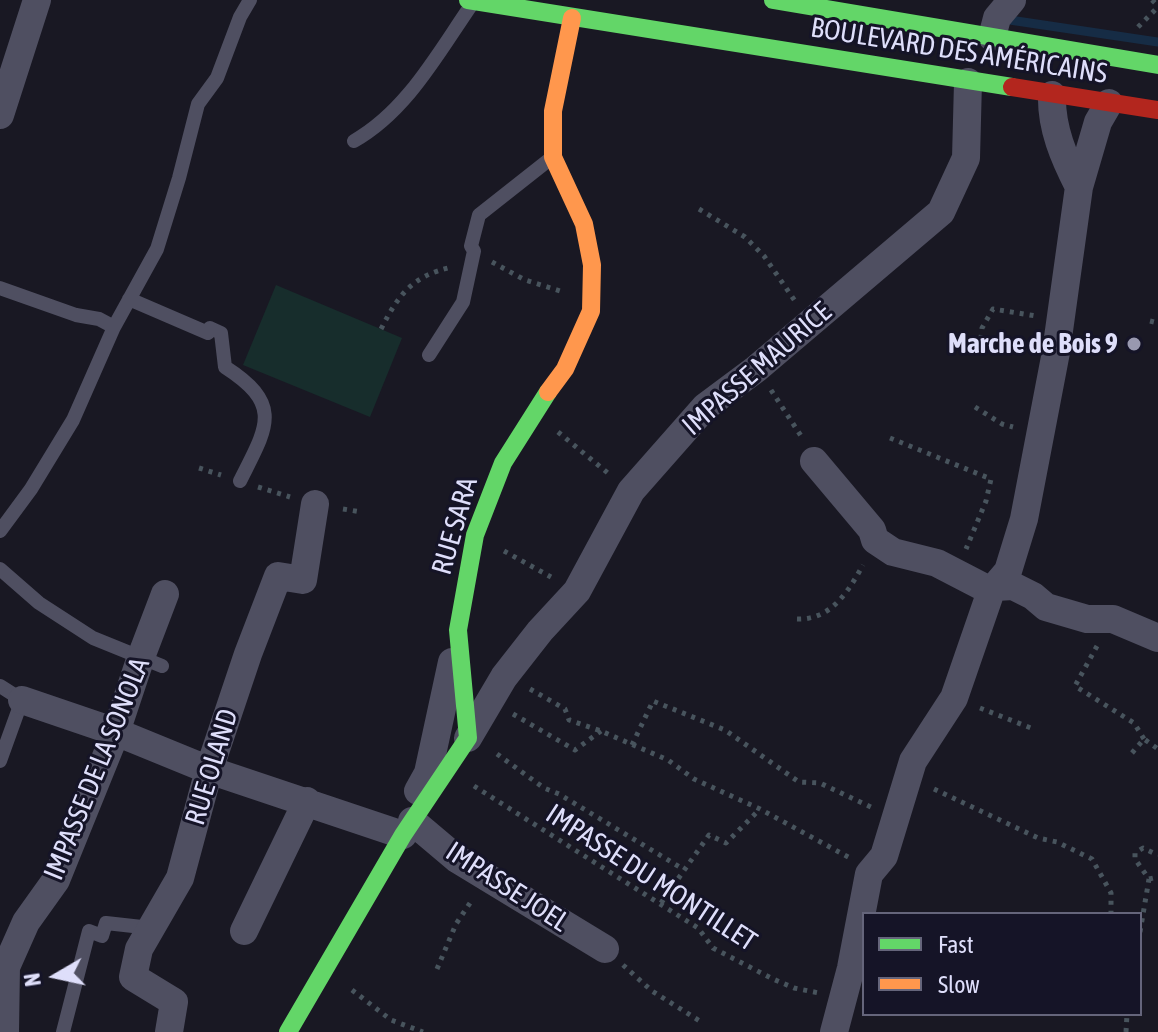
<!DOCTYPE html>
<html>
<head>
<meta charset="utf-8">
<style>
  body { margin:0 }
  #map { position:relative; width:1158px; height:1032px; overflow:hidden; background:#191823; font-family:"Asap Condensed",sans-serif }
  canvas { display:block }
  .legend { position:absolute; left:862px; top:912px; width:280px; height:104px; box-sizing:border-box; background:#151427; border:2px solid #65657b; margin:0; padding:10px 14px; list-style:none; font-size:24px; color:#dedefa }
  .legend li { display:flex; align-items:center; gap:16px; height:40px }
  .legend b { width:40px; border:2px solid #65657b }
  .north { position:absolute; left:16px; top:936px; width:80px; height:80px; -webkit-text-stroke:6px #151427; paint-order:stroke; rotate:261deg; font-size:22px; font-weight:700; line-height:32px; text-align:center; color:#dedefa }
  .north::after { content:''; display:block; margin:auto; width:28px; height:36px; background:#dedefa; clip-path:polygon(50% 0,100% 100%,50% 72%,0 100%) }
</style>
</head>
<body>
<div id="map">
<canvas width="1158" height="1032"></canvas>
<ul class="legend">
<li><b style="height:10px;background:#63d668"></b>Fast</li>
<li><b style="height:10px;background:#ff974d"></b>Slow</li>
</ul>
<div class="north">N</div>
</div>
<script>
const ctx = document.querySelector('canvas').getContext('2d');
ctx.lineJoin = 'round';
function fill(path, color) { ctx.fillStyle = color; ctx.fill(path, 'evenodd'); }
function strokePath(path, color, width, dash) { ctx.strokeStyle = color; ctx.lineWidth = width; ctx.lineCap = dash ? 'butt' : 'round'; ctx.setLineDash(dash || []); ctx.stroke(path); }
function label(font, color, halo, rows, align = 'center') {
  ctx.font = font + ' "Asap Condensed",sans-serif'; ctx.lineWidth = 6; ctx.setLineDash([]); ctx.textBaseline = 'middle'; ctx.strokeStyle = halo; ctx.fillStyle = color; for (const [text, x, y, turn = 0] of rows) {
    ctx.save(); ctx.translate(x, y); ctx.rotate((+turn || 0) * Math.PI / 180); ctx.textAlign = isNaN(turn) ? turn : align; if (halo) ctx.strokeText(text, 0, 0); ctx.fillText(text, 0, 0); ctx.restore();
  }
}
fill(new Path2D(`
  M276,285l126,53 -32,79 -127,-52z`), '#172d2c');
strokePath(new Path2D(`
  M1003,19l155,23`), '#162c45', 9);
strokePath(new Path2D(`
  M1152,0l6,6
  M1138,27l20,-20
  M699,209l46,28 19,19 31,45
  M492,262l33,18 35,11
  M1150,321l8,2
  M381,329c18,-35 31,-53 71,-62
  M1031,348l-50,-10 1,-10 11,-19 43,7
  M771,390l32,49
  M975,407l27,17 11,3
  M558,432l51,42
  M890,438l101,41 -5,22 -20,48
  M199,468l22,7
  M258,487l32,10
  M343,509l18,3
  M504,551l47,26
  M797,619c34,1 51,-27 66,-54
  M1097,646l-22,40 59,37 10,16
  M530,689l35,20 4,11 32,11 67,29 26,19 66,30 90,49
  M980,708l51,20
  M513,714l62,36 26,-19
  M632,745l21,-44 72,29 74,52 21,1 53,25
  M1132,753l12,-14 14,10
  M497,754l47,34 15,6 124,75
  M474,786l224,142 15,20 60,31 21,9 25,5
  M934,789l104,49 19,4 35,17 19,34v21
  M1149,879l9,-2
  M661,903l48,-68 17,8 34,-34
  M1140,932l9,-53 -14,-20v-6l8,-5 15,7
  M623,965l29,26 51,32
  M437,969l19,-45 16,-24
  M352,990l39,30 32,12
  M1126,1032l1,-18`), '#48545d', 5, [4, 6]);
strokePath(new Path2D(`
  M354,141c53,-30 84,-88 118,-137
  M0,288l76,27 23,4 15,8
  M129,299l79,34 2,-5 11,5 4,34c59,38 42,60 15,114
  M429,355l34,-53 11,-51 -3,-5 8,-31 71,-56
  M0,531l31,-42 42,-69 41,-93 43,-78 22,-71 19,-74 19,-26 23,-61 10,-17
  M0,569l39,34 54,35 69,28
  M0,686l22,14 -22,61
  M63,1032l26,-101 13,5 4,-13 45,5`), '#4f4f61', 14);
strokePath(new Path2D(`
  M992,37l5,-19 15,-18
  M1052,95c-1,33 12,63 27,92
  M0,115l37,-115
  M814,461l58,69 3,10 18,12 44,11 54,28 5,-4 17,-1 20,10 13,11 41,12h26l45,19
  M22,700l94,32 93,38 194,65
  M468,738l36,-61 36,-46 37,-40 54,-100 74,-84 51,-38 185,-157 25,-54 2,-76
  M418,791l10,-18 24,-111
  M412,821l45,38 148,90
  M244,931l63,-130
  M5,1032l1,-65 20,-45 30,-42 60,-148 25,-75 24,-63
  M169,1032l5,-30 -41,-25 6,-28 41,-71 29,-108 39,-116 30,-78 25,4 12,-76
  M834,1032l17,-64 18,-94 15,-18 29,-95 41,-63 37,-107 17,-20 16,-52 32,-167 23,-165 19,-65 11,-19`), '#4f4f61', 28);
strokePath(new Path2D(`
  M468,0l544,87
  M773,0l385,65
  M288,1032l115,-197 65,-97 -10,-108 17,-95 28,-72 45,-71`), '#63d668', 18);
strokePath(new Path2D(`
  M548,392l17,-23 26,-58 1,-46 -8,-41 -31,-67v-46l19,-93`), '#ff974d', 18);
strokePath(new Path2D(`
  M1012,87l146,23`), '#b3261e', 18);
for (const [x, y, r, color] of [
  [1134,344,8,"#9999af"]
]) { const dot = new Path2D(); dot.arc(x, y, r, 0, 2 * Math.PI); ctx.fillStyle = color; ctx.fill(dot); strokePath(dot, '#151427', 3); }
label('28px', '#dedefa', '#151427', [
  ["BOULEVARD DES AMÉRICAINS",959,51,9],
  ["IMPASSE MAURICE",757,369,-41],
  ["RUE SARA",455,526,-74],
  ["RUE OLAND",212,767,-73],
  ["IMPASSE DE LA SONOLA",97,769,-68],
  ["IMPASSE DU MONTILLET",651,878,33],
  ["IMPASSE JOEL",507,887,33]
]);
label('bold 28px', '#dedefa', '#151427', [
  ["Marche de Bois 9",1118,344]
], 'right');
</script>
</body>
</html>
